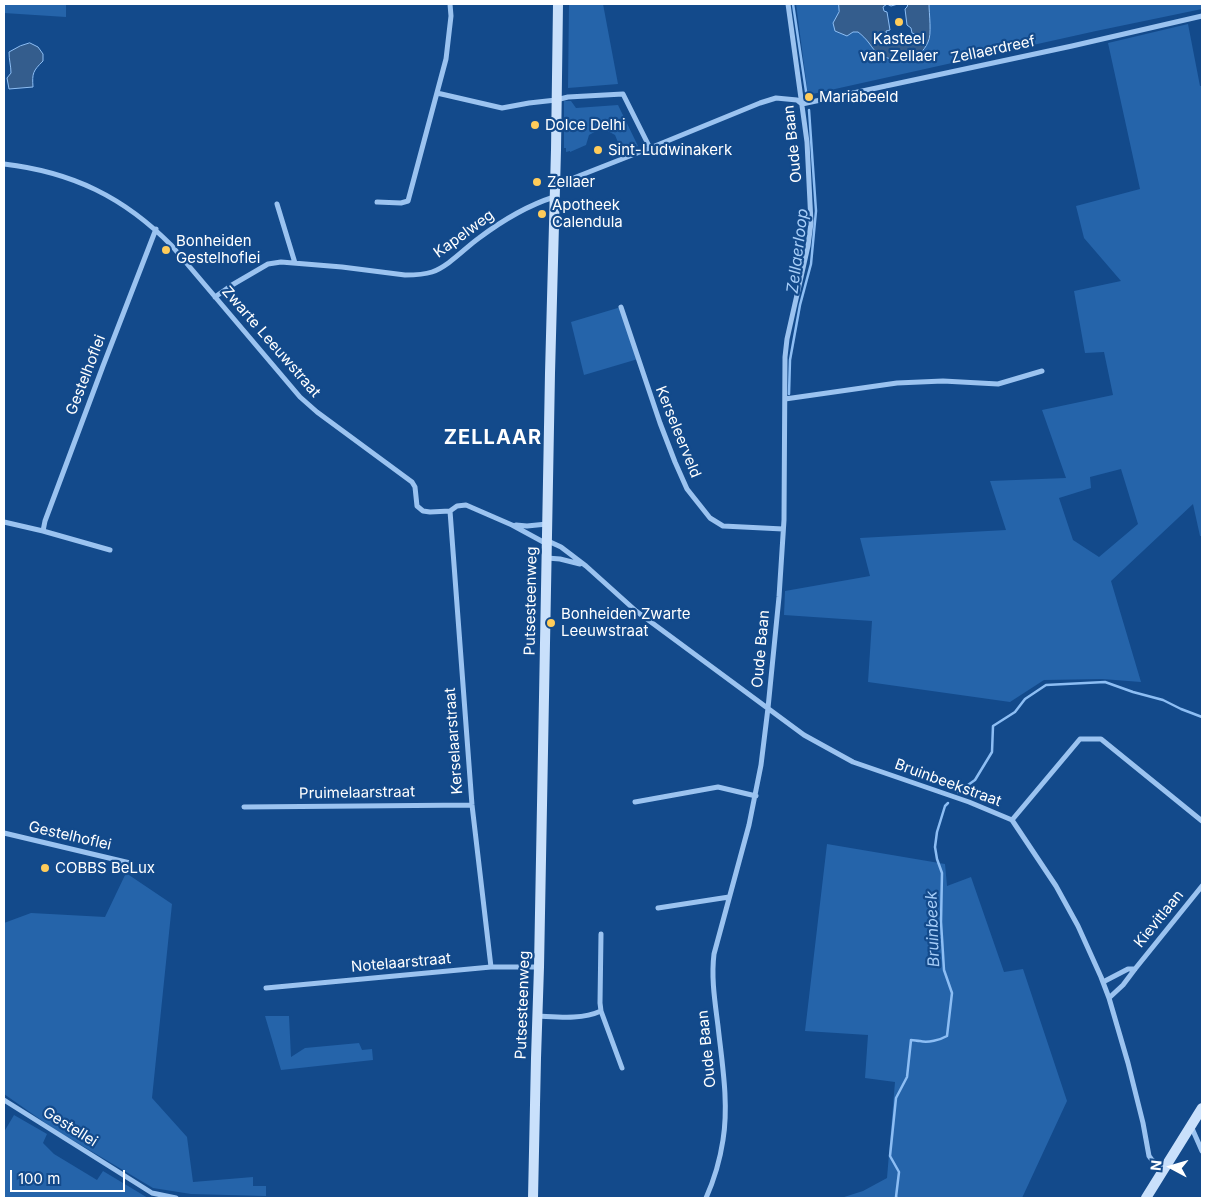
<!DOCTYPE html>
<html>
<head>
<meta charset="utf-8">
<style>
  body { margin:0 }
  #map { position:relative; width:1206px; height:1202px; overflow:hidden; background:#134a8b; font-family:Inter,sans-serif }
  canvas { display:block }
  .frame { position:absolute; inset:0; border:5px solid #fff; pointer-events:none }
  .north { position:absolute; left:1146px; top:1142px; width:50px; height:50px; -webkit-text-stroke:4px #134a8b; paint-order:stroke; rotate:276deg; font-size:14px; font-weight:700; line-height:20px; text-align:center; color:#fff }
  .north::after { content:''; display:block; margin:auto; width:18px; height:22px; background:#fff; clip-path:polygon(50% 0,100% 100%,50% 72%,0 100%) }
  .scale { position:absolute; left:10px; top:1170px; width:115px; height:22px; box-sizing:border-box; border:2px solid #fff; border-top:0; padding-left:6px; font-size:15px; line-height:18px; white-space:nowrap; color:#fff; -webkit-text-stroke:4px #134a8b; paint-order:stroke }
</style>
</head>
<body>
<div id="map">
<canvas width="1206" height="1202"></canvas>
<div class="frame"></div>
<div class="north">N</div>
<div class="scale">100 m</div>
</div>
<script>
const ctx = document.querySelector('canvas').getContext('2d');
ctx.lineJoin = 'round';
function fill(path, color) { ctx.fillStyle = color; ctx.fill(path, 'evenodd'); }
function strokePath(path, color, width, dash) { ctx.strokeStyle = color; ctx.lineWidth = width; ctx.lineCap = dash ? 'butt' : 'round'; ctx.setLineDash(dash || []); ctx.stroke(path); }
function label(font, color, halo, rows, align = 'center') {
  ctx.font = font + ' Inter,sans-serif'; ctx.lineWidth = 4.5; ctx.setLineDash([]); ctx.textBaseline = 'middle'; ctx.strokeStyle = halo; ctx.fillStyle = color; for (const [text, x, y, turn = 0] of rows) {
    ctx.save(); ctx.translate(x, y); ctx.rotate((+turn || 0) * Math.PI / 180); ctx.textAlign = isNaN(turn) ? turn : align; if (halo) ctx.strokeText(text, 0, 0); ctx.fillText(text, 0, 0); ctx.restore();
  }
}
fill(new Path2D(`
  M4,4h62v13l-62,-4z
  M569,4h34l15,80 -50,4z
  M796,4h43v8l14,20h5c10,8 19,19 30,26 4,2 10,1 15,2 6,0 10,-2 15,-5 17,-13 11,-33 11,-51h273v5l-106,22 -288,64z
  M1188,24l12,62h2v450h-2l-7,-32 -82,77 30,101 -39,-3 -58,1 -34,22 -142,-20 4,-61 -88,-6 1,-24 85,-15 -10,-38 146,-8 -16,-49 76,-3 -24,-68 71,-15 -9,-43 -19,1 -11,-62 47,-10 -37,-43 -8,-32 64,-17 -32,-146zM1121,469l17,55 -39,33 -26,-17 -14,-42 32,-10 -1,-11z
  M564,101h7l5,7 42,-3 20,41 -7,3v-1l-4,1 1,1 -6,2 -7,-17 -13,-7 -13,7 -3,10 -16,7v-1l-4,1v-4h-2z
  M621,307l17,52 -54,16 -13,-53z
  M827,844l118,20 2,22 24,-9 33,95 19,-3 44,132 -45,97h-181l22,-7 24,-13 8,-96 -30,-4 3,-43 -63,-4z
  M126,873l46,31 -20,194 35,39 6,45 60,-5v9h13v10l-75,-2 -38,-6 -99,-59 -50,-35v-171l27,-10 74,4z
  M265,1016h24l2,41 14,-9 54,-5 3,7 10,-1 1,11 -92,10z
  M14,1115l33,19 -4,9 11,11 43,26 6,-9 45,27h-144v-66z`), '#2564aa');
const water = new Path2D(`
  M839,4h61l-1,1 -1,-1 -7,2 -4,-2 -4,3 1,4 3,1 3,18 -4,1 2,9 7,-1 1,3 4,-1v-2l9,-1 2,2h3l2,-3 -1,-3 -3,-1 -1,-5 -4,-3 -2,-16 2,-2 1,-3h21c0,9 3,31 -1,38 -8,20 -33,22 -49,12 -4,-2 -7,-7 -10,-11 -3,-4 -7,-8 -11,-11h-5l-6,4 -12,-5 -2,-8 6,-11z
  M30,43l8,4 5,7v7c-10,10 -11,12 -10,26l-24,2 -2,-11 4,-5c0,-7 -2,-13 -2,-21l11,-6z`);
fill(water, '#345d8d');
strokePath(water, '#8dbef4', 1);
strokePath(new Path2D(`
  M793,4l14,94
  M789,394l1,-34 10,-55 11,-41 5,-53 -7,-101
  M958,792l17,-12 17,-28 1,-26 22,-14 10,-13 21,-14 59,-3 28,10 30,8 18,9 21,8
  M897,1198l-1,-1 3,-25 -9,-16 6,-58 11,-21 4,-37c3,0 6,1 9,1 8,2 20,-1 27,-5l5,-43 -8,-23 -3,-48 1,-49 -5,-14 -2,-12 2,-15 8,-26 3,-3`), '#8dbef4', 2.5);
strokePath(new Path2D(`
  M437,93l65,15 27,-5 27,-3 12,-3 55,-3 27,54
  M4,164c68,8 120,33 168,82l128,151 17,15 95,70 3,5 2,19 6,5 7,1 20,-1 7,-5 9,-1 46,20 35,19
  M555,186l11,-5 84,-33 110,-45 16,-5 21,2 5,4 270,-58 130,-30
  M377,202l24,1 7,-2 38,-142 5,-43 -1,-12
  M277,204l18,59
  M215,297l17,-12 36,-21 13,-2 61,5 63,8c9,0 18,0 27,-3 17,-6 33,-24 47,-34 24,-18 47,-32 75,-41
  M621,307l39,116 15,39 12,27 23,29 13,8 60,3
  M785,399l112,-16 46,-2 55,3 44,-13
  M450,511l22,294 19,162
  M4,522l39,9 67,19
  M516,525l11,1 20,-2
  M43,531l2,-10 58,-155 53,-137
  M548,541l13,6 25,19 50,45 168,124 49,27 116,40 43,18 44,66 22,40 23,51 8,21 19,65 15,60 6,33 3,4 12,9
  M547,558l13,1 20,5
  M635,802l83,-15 38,9
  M244,807l228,-2
  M1012,820l68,-81h21l101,82
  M4,833l126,30
  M658,908l71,-11
  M601,934l-1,69 1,8 21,57
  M1103,982l25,-13h7
  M266,988l225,-21h48
  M1109,998l14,-13 12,-16 67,-83
  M538,1016c20,1 43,4 63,-5
  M4,1100l148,93 24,5
  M1191,1126l11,25
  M706,1198c8,-18 14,-38 17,-58 6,-37 -1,-77 -5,-114 -3,-24 -7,-48 -4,-72l35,-129 12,-60 7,-57 11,-111 5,-77 1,-163 2,-18 21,-93 3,-23 -4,-81 -19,-138`), '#9bc3f0', 5);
strokePath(new Path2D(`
  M533,1198l3,-140 3,-91 11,-594 6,-223 2,-146
  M1146,1198l56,-90`), '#c9e0fb', 10);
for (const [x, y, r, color] of [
  [899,22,5,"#ffcc5a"],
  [809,97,5,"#ffcc5a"],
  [535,125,5,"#ffcc5a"],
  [598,150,5,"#ffcc5a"],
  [537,182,5,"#ffcc5a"],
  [542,214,5,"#ffcc5a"],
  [166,250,5,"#ffcc5a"],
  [551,623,5,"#ffcc5a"],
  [45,868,5,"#ffcc5a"]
]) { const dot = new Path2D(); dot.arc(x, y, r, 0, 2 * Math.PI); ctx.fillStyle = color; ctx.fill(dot); strokePath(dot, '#134a8b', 2); }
label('15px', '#fff', '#134a8b', [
  ["Kasteel",899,39,"center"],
  ["van Zellaer",899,56,"center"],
  ["Mariabeeld",819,97],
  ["Dolce Delhi",545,125],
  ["Sint-Ludwinakerk",608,150],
  ["Zellaer",547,182],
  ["Apotheek",552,205],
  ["Calendula",552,222],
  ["Bonheiden",176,241],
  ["Gestelhoflei",176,258],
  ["Bonheiden Zwarte",561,614],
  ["Leeuwstraat",561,631],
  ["COBBS BeLux",55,868]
], 'left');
label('15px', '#fff', '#134a8b', [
  ["Zellaerdreef",993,50,-12],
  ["Oude Baan",793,144,-96],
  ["Kapelweg",464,234,-36],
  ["Zwarte Leeuwstraat",271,342,49],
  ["Gestelhoflei",86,375,-69],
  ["Kerseleerveld",678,432,68],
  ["Putsesteenweg",531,601,-89],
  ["Oude Baan",761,649,-85],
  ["Kerselaarstraat",454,741,-94],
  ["Bruinbeekstraat",948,783,20],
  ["Pruimelaarstraat",357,793,-1],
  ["Gestelhoflei",70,836,13],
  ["Kievitlaan",1159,919,-51],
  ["Notelaarstraat",401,963,-5],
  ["Putsesteenweg",523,1005,-88],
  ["Oude Baan",707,1049,-96],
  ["Gestellei",70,1127,32]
]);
label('italic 16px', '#a6cdf8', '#134a8b', [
  ["Zellaerloop",798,251,-83],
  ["Bruinbeek",933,929,-92]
]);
ctx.letterSpacing = '1px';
label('bold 20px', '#fff', '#134a8b', [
  ["ZELLAAR",493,438]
]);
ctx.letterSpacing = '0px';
</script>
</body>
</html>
